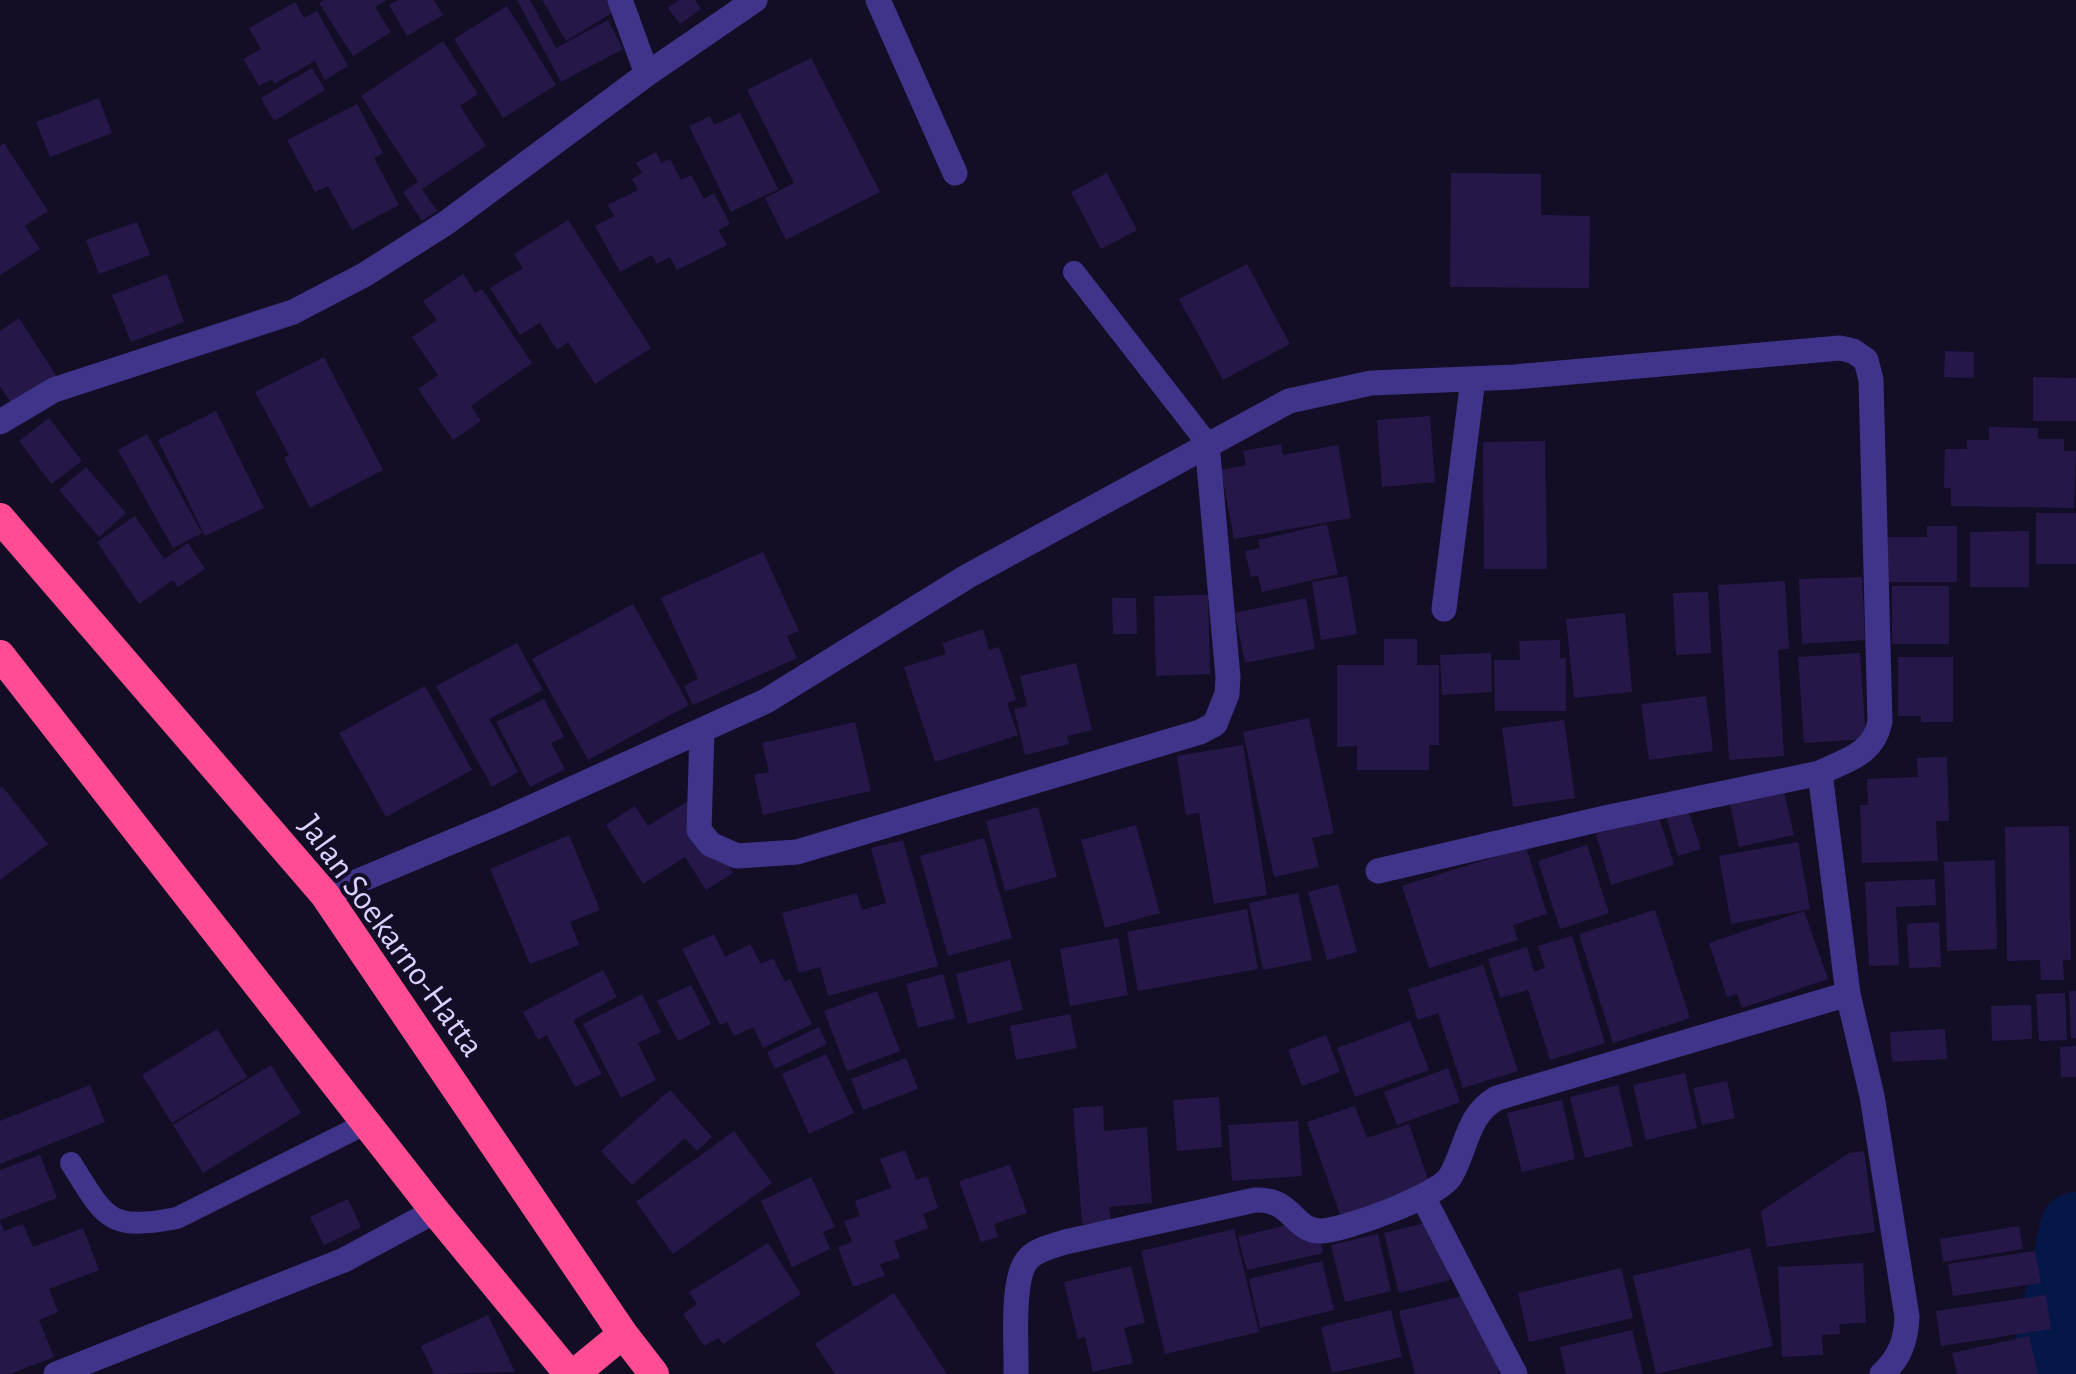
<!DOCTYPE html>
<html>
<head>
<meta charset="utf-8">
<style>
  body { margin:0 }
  canvas { display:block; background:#130d26 }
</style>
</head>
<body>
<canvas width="2076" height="1374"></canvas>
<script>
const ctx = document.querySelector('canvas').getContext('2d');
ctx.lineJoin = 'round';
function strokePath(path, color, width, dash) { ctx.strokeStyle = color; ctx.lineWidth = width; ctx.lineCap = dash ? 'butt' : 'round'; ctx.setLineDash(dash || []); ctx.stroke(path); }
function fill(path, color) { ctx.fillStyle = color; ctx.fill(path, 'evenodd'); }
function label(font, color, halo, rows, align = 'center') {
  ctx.font = font + ' "Alegreya Sans",sans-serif'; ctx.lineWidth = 8; ctx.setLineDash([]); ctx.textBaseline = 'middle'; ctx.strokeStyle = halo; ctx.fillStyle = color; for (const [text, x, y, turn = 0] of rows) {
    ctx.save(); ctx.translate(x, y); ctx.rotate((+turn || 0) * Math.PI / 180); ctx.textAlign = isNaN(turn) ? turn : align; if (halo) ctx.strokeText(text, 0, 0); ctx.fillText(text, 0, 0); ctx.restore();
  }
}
strokePath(new Path2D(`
  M2044,1374l32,-146`), '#051746', 72);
fill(new Path2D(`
  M324,0h62l-11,7 16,25 -38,24 -34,-53z
  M398,0h36l9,15 -36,21 -18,-31z
  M517,0h13l26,48 52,-28 15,29 -62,33z
  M542,0h80l3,5 -59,36z
  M679,0h16l6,9 -21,15 -12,-16z
  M295,2l9,16 13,-7 31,55 -23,14 -10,-19 -41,23 -2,-5 -13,7 -16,-27 18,-10 -12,-21z
  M507,6l49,79 -53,33 -49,-79z
  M443,41l35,53 -18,12 26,40 -64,43 15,22 -15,10 -19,-29 15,-10 -57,-86z
  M811,58l69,134 -94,48 -21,-42 29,-15 -47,-93z
  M312,68l13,22 -51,31 -13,-23z
  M99,98l13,35 -62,24 -14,-35z
  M357,104l26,49 -9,5 25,47 -47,25 -24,-44 -13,6 -28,-52z
  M740,113l38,76 -47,23 -42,-86 21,-10 4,9z
  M4,143l44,68 -23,15 15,23 -40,26v-129z
  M656,152l5,11 9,-4 11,21 10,-5 13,24 10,-6 16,31 -12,6 9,15 -50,25 -7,-13 -13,7 -5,-9 -32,17 -25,-46 19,-10 -6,-11 30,-15 -6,-11 10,-6 -6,-10z
  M1107,173l30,57 -36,19 -30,-57z
  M1451,173l90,1v41l49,1 -1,72 -139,-1z
  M568,220l83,128 -56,36 -27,-42 -11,8 -17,-27 -20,12 -30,-47 33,-20 -9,-14z
  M137,222l13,33 -51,19 -13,-34z
  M1247,264l43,80 -67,36 -44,-81z
  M167,274l17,48 -53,20 -19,-47z
  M463,274l12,19 7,-4 50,74 -61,43 10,15 -28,19 -35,-51 20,-14 -26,-38 25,-17 -14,-19z
  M19,318l38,59 -45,28 -12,-19v-55z
  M1945,351l29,1v26l-30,-1z
  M324,357l59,113 -73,38 -26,-50 5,-3 -34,-63z
  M2033,377l43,1v43h-43z
  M216,411l48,97 -59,28 -47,-96z
  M1430,416l5,66 -53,5 -5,-67z
  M49,418l33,43 -31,23 -32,-43z
  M1989,427l49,1v11h26v12h12l-2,57 -123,-2v-18h-7l1,-39h22v-9h22z
  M147,434l55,99 -29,15 -55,-98z
  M1545,441l2,128h-63l-1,-127z
  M1281,444l2,11 55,-10 13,73 -117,21 -13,-69 25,-5 -3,-14z
  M86,467l40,46 -27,24 -40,-47z
  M2036,513h40v51h-40z
  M135,516l29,43 24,-16 17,26 -27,18 -5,-7 -34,24 -42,-62z
  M1327,524l11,50 -76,18 -4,-16 -7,1 -6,-26 15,-3 -2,-8z
  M1927,526h30v56h-69v-45h39z
  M2029,531v56h-59v-55z
  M763,552l36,79 -12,5 10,22 -104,47 -9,-19 14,-7 -37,-81z
  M1347,576l10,58 -36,6 -9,-58z
  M1862,577l3,63 -63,4 -3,-65z
  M1785,581l4,68 -11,1 6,106 -55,4 -11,-175z
  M1892,586h57v58h-57z
  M1708,592l3,61 -35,2 -3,-62z
  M1208,595l2,79 -54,2 -2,-80z
  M1112,598h24l1,36h-24z
  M1306,598l9,51 -70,14 -10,-50z
  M633,604l56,101 -101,55 -56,-101z
  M1625,613l7,79 -58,6 -8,-79z
  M983,629l6,21 10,-3 17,53 -9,3 11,32 -83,27 -31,-95 42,-13 -4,-11z
  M1384,639h33v26h22v80h-10v25h-72v-24l-20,1v-82h47z
  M1560,640v18h6v53h-71l-1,-51h26l-1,-19z
  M517,643l26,47 -54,29 29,53 -26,15 -56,-101z
  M1491,653l1,39 -50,3 -2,-40z
  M1860,653l6,86 -62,4 -6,-86z
  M1898,657h55v65h-32v-6h-23z
  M1076,663l16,67 -25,6 2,8 -44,11 -11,-46 13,-3 -7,-30z
  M425,686l47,84 -86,47 -47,-84z
  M1706,696l7,55 -64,9 -8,-56z
  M544,699l20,38 -13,6 14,26 -35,18 -34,-65z
  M1309,718l25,115 -22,5 7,29 -45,10 -31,-145z
  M1564,720l11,78 -62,9 -11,-79z
  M855,722l16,69 -108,24 -9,-40 15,-3 -7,-29z
  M1243,745l24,150 -53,9 -15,-91 -13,2 -9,-59z
  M1947,757l2,64h-13l2,40 -76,2 -2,-58h8l-1,-26 51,-2 -1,-19z
  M2,786l46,58 -48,36v-92z
  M1784,792l10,43 -55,12 -9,-43z
  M688,801l45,72 -27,17 -21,-33 -42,27 -37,-59 29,-19 13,20z
  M1038,807l19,70 -52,14 -19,-70z
  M1688,810l13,39 -23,7 -12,-40z
  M1658,814l16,51 -63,20 -15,-51z
  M1136,825l24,88 -55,15 -24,-88z
  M2069,826l2,134h-8l1,20h-23l-1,-20 -33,1 -2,-134z
  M569,835l31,75 -30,12 9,23 -49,19 -40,-95z
  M984,838l28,100 -64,18 -28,-100z
  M903,840l35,126 -110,30 -8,-29 -21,6 -17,-60 75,-20 5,17 24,-7 -15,-55z
  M1798,842l12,67 -79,15 -12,-68z
  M1587,845l22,68 -49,16 -22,-68z
  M1526,847l21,67 -34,11 5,15 -89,28 -27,-82z
  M1995,860l2,89 -50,2 -3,-89z
  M1935,879l1,26 -40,2 3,58 -30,1 -4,-84z
  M1338,884l19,68 -30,8 -19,-68z
  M1298,893l14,67 -49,10 -14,-67z
  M1247,909l11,60 -120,22 -11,-59z
  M1655,910l35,108 -77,25 -34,-109z
  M1804,911l24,68 -86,29 -5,-14 -10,3 -18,-54z
  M1939,922l2,45 -32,1 -2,-44z
  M714,934l11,23 25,-13 11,20 12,-6 12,24 5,-3 22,45 -49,24 -10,-21 -19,9 -7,-14 -7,3 -38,-76z
  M1572,936l33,107 -55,17 -22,-70 -28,8 -12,-39 39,-12 7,25 11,-4 -7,-22z
  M1118,938l10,57 -58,11 -10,-57z
  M1010,960l13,50 -55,14 -12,-50z
  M1483,965l35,106 -55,17 -25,-75 -20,7 -10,-31z
  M603,970l14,27 -44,23 29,54 -27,13 -28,-52 -9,5 -15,-28z
  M943,974l12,44 -37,10 -12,-44z
  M691,985l20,39 -33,17 -21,-40z
  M877,991l23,60 -53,20 -23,-60z
  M2069,991h7v47h-5z
  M2065,993l2,47 -28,1 -3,-47z
  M642,994l19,38 -23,11 18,37 -35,18 -38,-74z
  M2031,1005l1,34 -40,2 -1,-35z
  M1070,1014l7,34 -61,12 -6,-34z
  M1410,1021l19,49 -74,27 -18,-49z
  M819,1027l8,17 -52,25 -8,-17z
  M217,1029l30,48 -75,46 -30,-48z
  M1945,1029l2,30 -55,3 -2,-30z
  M1326,1035l14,37 -38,14 -14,-36z
  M2076,1046v31h-15l-1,-30z
  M826,1054l28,59 -45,21 -27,-60z
  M906,1058l12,31 -55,21 -12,-31z
  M271,1065l30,48 -98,60 -30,-48z
  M1448,1068l12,34 -63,23 -13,-33z
  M1685,1073l12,55 -51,12 -13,-55z
  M1727,1081l8,37 -33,7 -9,-37z
  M90,1085l15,37 -105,42v-43z
  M1618,1085l15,61 -48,12 -15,-61z
  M670,1090l42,47 -15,14 -12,-13 -53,47 -31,-34z
  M1219,1097l3,50 -45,4 -4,-51z
  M1562,1100l13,59 -53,13 -15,-59z
  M1103,1106l1,25 43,-4 5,76 -43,4 2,15 -29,2 -9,-116z
  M1355,1106l12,32 42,-14 22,64 -89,32 -35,-98z
  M1298,1121l4,55 -70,5 -4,-56z
  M734,1131l38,52 -99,71 -37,-52z
  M905,1150l11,30 11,-4 11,32 -15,6 5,14 -34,13 6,17 -20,6 5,12 -32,11 -15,-40 14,-5 -8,-21 16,-5 -5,-15 36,-13 -11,-29z
  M1864,1151l11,81 -108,15 -6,-36 88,-58z
  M40,1155l17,43 -57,22v-50z
  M1010,1165l17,48 -33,11 4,13 -17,5 -22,-61z
  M811,1177l24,50 -12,5 7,17 -38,18 -31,-66z
  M348,1199l13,28 -37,18 -14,-28z
  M1315,1218l8,35 -76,17 -9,-33z
  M0,1221l4,10 19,-7 10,23 50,-19 16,42 -50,19 9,23 -19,8 15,37 -44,17h-10z
  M1434,1221l16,59 -51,13 -15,-60z
  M2019,1226l4,23 -80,13 -3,-23z
  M1234,1229l25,103 -94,22 -24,-103z
  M1378,1234l13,57 -46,11 -14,-57z
  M768,1243l33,51 -78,50 -5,-6 -14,8 -21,-32 14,-10 -8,-12z
  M1750,1248l23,98 -117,28 -23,-98z
  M2035,1251l6,32 -88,13 -5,-32z
  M1322,1261l12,49 -74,18 -11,-49z
  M1863,1263l3,60 -27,1 1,10 -18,1 1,20 -41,2 -4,-90z
  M1131,1266l14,57 -21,5 9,35 -40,9 -8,-35 -7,2 -14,-57z
  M1621,1268l12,50 -104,24 -11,-49z
  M1479,1292l20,82h-84l-16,-63z
  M894,1293l53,81h-112l-20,-30z
  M2046,1295l5,34 -110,17 -5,-35z
  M1391,1310l11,47 -70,16 -11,-46z
  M488,1315l27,57 -81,2 -13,-28z
  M1632,1330l11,44h-77l-6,-27z
  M2029,1336l9,38h-81l-5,-21z`), '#251748');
strokePath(new Path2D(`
  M1074,272l133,171
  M71,1163c35,56 37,68 106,55l190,-95`), '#3f3489', 22);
strokePath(new Path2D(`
  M620,0l27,74
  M878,0l77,173
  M0,422l54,-32 239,-78 71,-37 82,-52 201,-149 108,-74
  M1444,609l29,-230
  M702,732l-3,98 11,14 27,12 60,-4 403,-120 15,-8 12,-30 1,-17 -21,-234
  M1378,871l227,-53 215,-45
  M325,895l181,-76 260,-118 202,-125 321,-175 82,-18 144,-6 325,-29 13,3 13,9 5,20 9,342c-7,33 -33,37 -60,51l28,221 24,102 35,221c-1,23 -7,41 -25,57
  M1424,1199l91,175
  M56,1374l288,-114 91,-49
  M1016,1374c1,-26 -6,-98 13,-116 9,-9 24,-12 36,-16l190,-42c38,-2 38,32 67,31 23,-1 116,-35 128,-54 17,-28 16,-62 47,-79l351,-104`), '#3f3489', 25);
strokePath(new Path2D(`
  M0,518l325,377 298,439 31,40
  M0,655l435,556 134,163
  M574,1374l49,-40`), '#ff4c92', 30);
label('35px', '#dbd1ff', '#130d26', [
  ["Jalan Soekarno-Hatta",391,936,54]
]);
</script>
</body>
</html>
